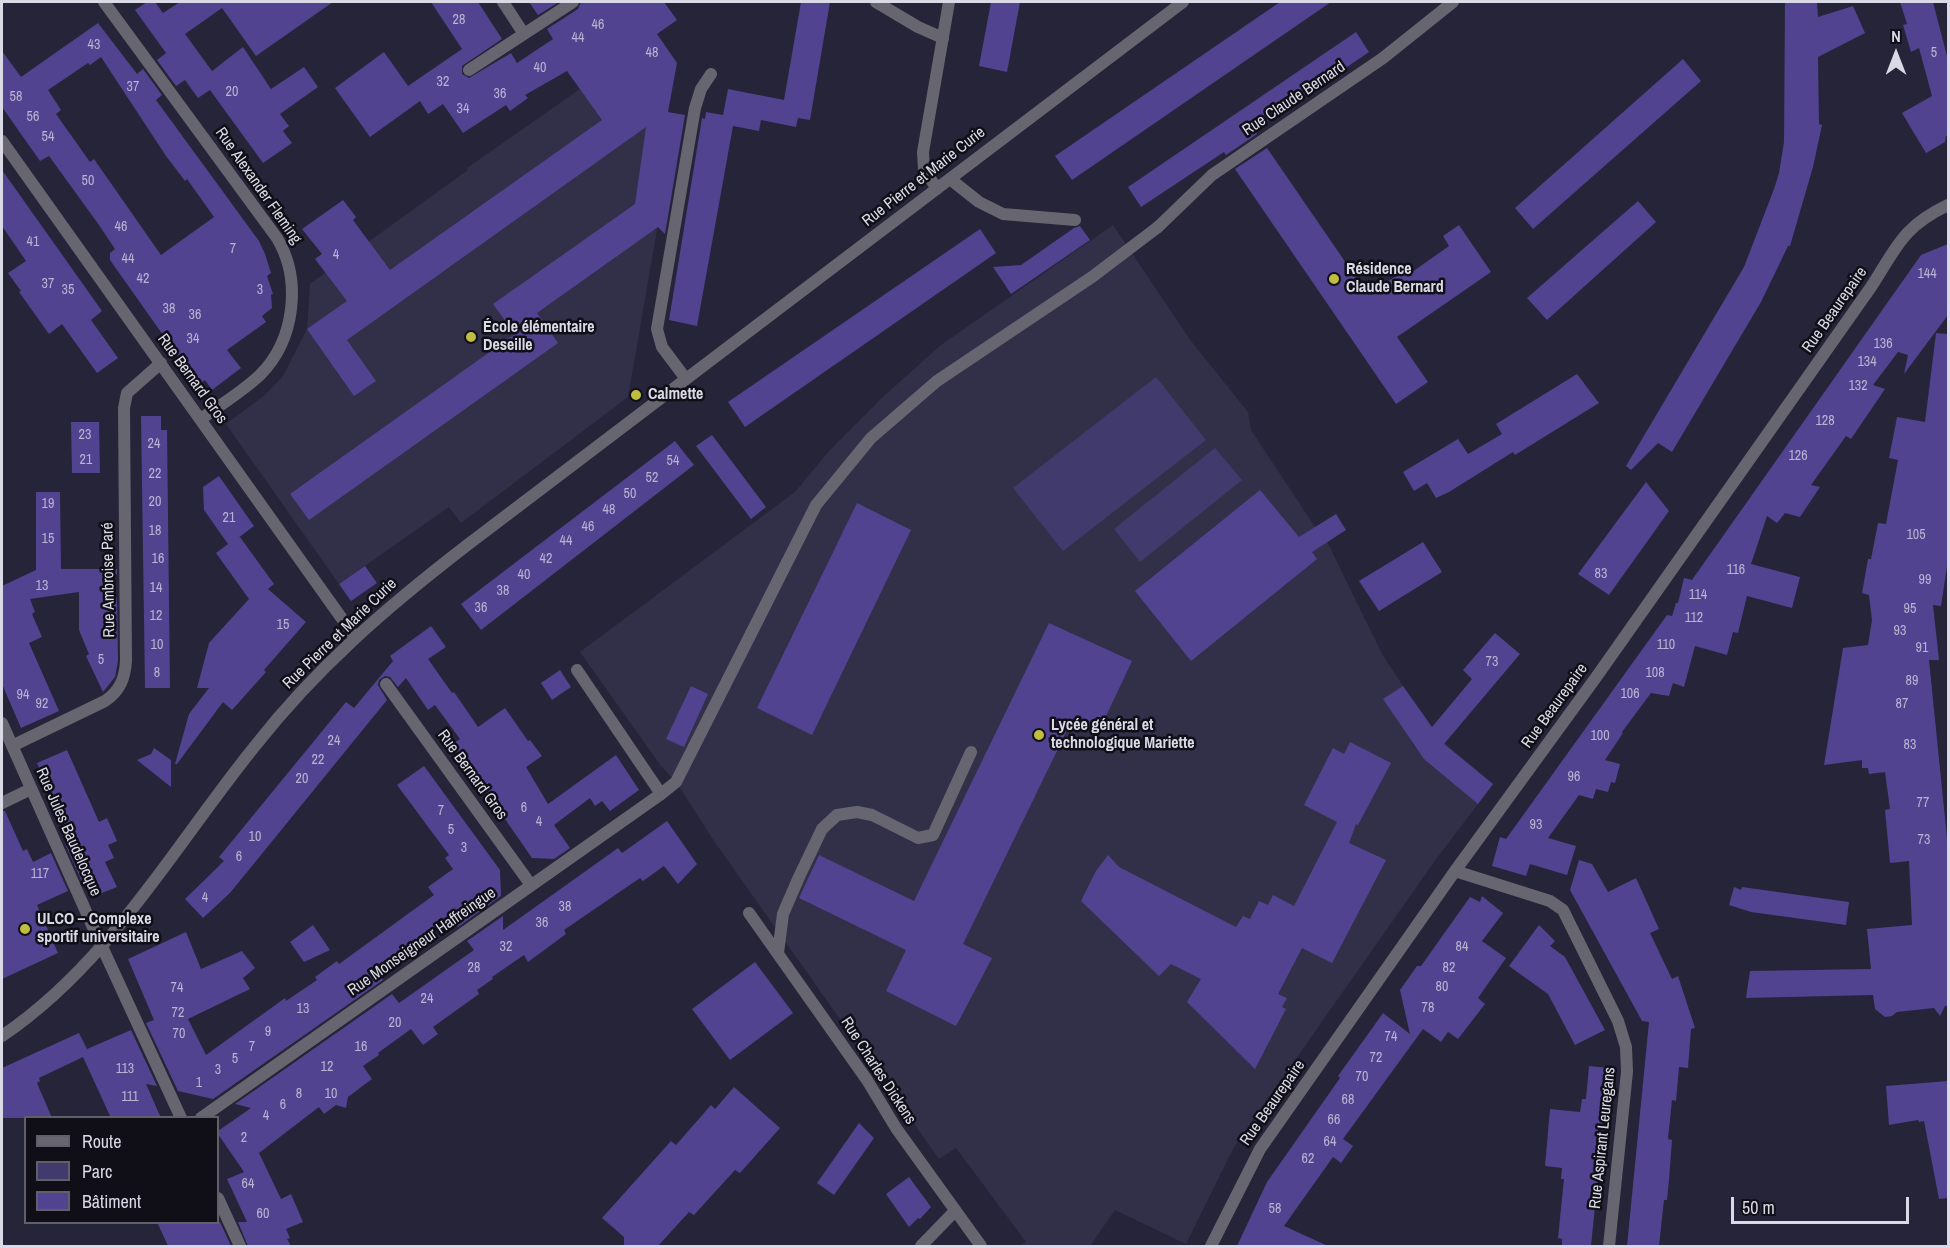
<!DOCTYPE html>
<html>
<head>
<meta charset="utf-8">
<style>
  body { margin:0 }
  #map { position:relative; width:1950px; height:1248px; overflow:hidden; background:#262438; font-family:"Archivo Narrow",sans-serif }
  canvas { display:block }
  .frame { position:absolute; inset:0; border:3px solid #dadae7; pointer-events:none }
  .legend { position:absolute; left:24px; top:1116px; width:195px; height:108px; box-sizing:border-box; background:#100f17; border:2px solid #61606a; margin:0; padding:8px 10px; list-style:none; font-size:18px; color:#dadae7 }
  .legend li { display:flex; align-items:center; gap:12px; height:30px }
  .legend b { width:30px; border:2px solid #61606a }
  .north { position:absolute; left:1866px; top:24px; width:60px; height:60px; -webkit-text-stroke:4px #100f17; paint-order:stroke; rotate:0deg; font-size:16px; font-weight:700; line-height:24px; text-align:center; color:#dadae7 }
  .north::after { content:''; display:block; margin:auto; width:21px; height:27px; background:#dadae7; clip-path:polygon(50% 0,100% 100%,50% 72%,0 100%) }
  .scale { position:absolute; left:1731px; top:1197px; width:178px; height:27px; box-sizing:border-box; border:3px solid #dadae7; border-top:0; padding-left:8px; font-size:18px; line-height:21px; white-space:nowrap; color:#dadae7; -webkit-text-stroke:4px #100f17; paint-order:stroke }
</style>
</head>
<body>
<div id="map">
<canvas width="1950" height="1248"></canvas>
<div class="frame"></div>
<ul class="legend">
<li><b style="height:8px;background:#676670"></b>Route</li>
<li><b style="height:16px;background:#413a6c"></b>Parc</li>
<li><b style="height:16px;background:#514390"></b>Bâtiment</li>
</ul>
<div class="north">N</div>
<div class="scale">50 m</div>
</div>
<script>
const ctx = document.querySelector('canvas').getContext('2d');
ctx.lineJoin = 'round';
function fill(path, color) { ctx.fillStyle = color; ctx.fill(path, 'evenodd'); }
function strokePath(path, color, width, dash) { ctx.strokeStyle = color; ctx.lineWidth = width; ctx.lineCap = dash ? 'butt' : 'round'; ctx.setLineDash(dash || []); ctx.stroke(path); }
function label(font, color, halo, rows, align = 'center') {
  ctx.font = font + ' "Archivo Narrow",sans-serif'; ctx.lineWidth = 5; ctx.setLineDash([]); ctx.textBaseline = 'middle'; ctx.strokeStyle = halo; ctx.fillStyle = color; for (const [text, x, y, turn = 0] of rows) {
    ctx.save(); ctx.translate(x, y); ctx.rotate((+turn || 0) * Math.PI / 180); ctx.textAlign = isNaN(turn) ? turn : align; if (halo) ctx.strokeText(text, 0, 0); ctx.fillText(text, 0, 0); ctx.restore();
  }
}
fill(new Path2D(`
  M580,89l22,31 26,-19 18,26 31,-13 -49,283 -167,126 -12,-16 -110,77 -113,-160 39,-29 18,-19 24,-47 3,-45 158,-114 -1,-2z
  M1113,225l78,116 57,71 3,18 64,97 4,-2 63,129 21,32 26,38 19,22 45,38 -59,78 -200,285 -48,97 -71,-34 -25,36h-71l7,-4 -70,-94 -17,11 -225,-318 -38,-59 -15,-16 -81,-114 215,-160 35,-42 55,-55 56,-50z`), '#323049');
fill(new Path2D(`
  M1156,377l50,63 -143,111 -50,-63z
  M1215,448l27,32 -102,82 -26,-33z`), '#413a6c');
fill(new Path2D(`
  M147,2h8l8,11 17,-11h153l-77,54 -34,-48 -37,26 27,37 31,-24 28,42 33,-22 14,20 -38,27 9,12 -6,5 9,12 -29,20 -53,-73 -12,8 -13,-18 -9,6 -19,-26 9,-7 -31,-43z
  M431,2h47l24,37 -40,27v8l7,4 42,-25 6,10 36,-24 -6,-10 31,-20 3,-7h83l13,18 -20,14 20,29 -9,49 17,3 -20,119 -7,-7 -121,86 21,30 -249,177 -19,-26 225,-160 -22,-30 142,-100 11,-77 -299,213 29,41 -22,15 -47,-67 40,-28 -32,-42 7,-5 -20,-25 41,-29 13,17 -3,3 37,50 212,-150 -35,-49 -42,24 3,3 -18,13 -4,-6 -43,28 -20,-29 -15,10 -8,-13 -50,36 -35,-49 49,-36 24,34 54,-37z
  M529,2h30l-21,13z
  M801,2h29l-20,118 -12,-2 -2,9 -35,-7 -2,11 -26,-5 -36,200 -28,-6 33,-202 3,1 1,-7 17,3 5,-26 56,11z
  M991,2h29l-13,70 -28,-6z
  M1280,2h51l-259,178 -17,-24z
  M1785,2h32l1,15 35,-11 12,27 -47,24 1,67 3,1 -9,42 -23,79h-2l-27,56 -89,150 -14,-9 -27,27 -5,-4 118,-199 30,-78 5,-16 5,-31z
  M1900,2h33l15,58v76h-2l-1,6 -19,11 -24,-40 30,-17 -13,-48 -8,4 -8,-27 4,-1z
  M98,23l39,51 6,-5 19,26 -6,5 103,141 6,13 6,19 -4,3 6,18 -2,1 1,13 -10,8 4,6 -39,28 14,18 -29,22 -7,-10 -10,7 -2,-18h-6l-77,-109v-7l5,-4 -16,-24 -50,-69 -9,5 -38,-54v-56l19,26zM101,57l65,99 19,25 2,-2 27,38 -53,38 -67,-96 -4,3 -34,-48 5,-4 -13,-20 40,-27 2,2z
  M1356,32l13,20 -114,78 2,4 -31,21 -2,-3 -83,55 -13,-20z
  M1683,59l18,22 -168,148 -18,-21z
  M1267,148l101,147 37,-25 3,5 41,-29 -6,-10 16,-11 32,47 -94,65 31,45 -32,22 -161,-235z
  M2,170l100,141 -11,9 27,38 -21,15 -35,-49 -13,10 -30,-42 2,-1 -13,-18 18,-12 -24,-35z
  M1638,201l18,21 -109,98 -20,-22z
  M1080,226l10,14 -79,54 -18,-27 28,-2 53,-37z
  M980,229l16,24 -251,174 -17,-25z
  M1948,244v71l-44,59 4,-19 -10,-3 -25,33 12,4 -34,50 -5,-3 -35,49 9,2 -20,30 -15,-4 -8,10 -10,-7 -16,48 49,13 -8,31 -45,-12 -9,37 -5,-1 -6,23 -32,-9 -11,41 -11,-4 -4,13 -18,-3 -29,39 1,1 -18,27 15,4 -5,19 -4,-1 -3,10 -12,-3 -3,10 -14,-4 -31,43 28,8 -9,29 -37,-11 -4,12 -34,-10 8,-29 6,2 161,-224 5,1 4,-13h2l6,-25 8,2 229,-325z
  M1936,333l12,1v226l-7,46 -8,-1 6,55h-10l19,188v158h-3l-5,10 -6,-8 -37,4 -5,4 -7,1 -10,-8 -2,-14 -127,3 4,-27 121,-2 -4,-40 45,-4 -3,-64 -19,2 -5,-53 5,-1 -5,-37 -16,2 -1,-6h-6v-8l-38,5 19,-117 25,-3 4,-25 -3,-25 -7,-2 6,-34h3l7,-36 8,1 12,-64 -9,-2 8,-41 28,5z
  M1577,374l22,29 -84,52 -2,-3 -64,40 -13,6 -9,-15 -13,8 -11,-19 55,-33 10,15 34,-20 -6,-10z
  M141,416h20v14h6l3,258h-25z
  M71,422h28l1,51h-28z
  M712,435l54,72 -15,12 -55,-73z
  M675,441l19,24 -213,165 -20,-26z
  M219,476l35,50 -16,12 2,-1 34,47 -6,5 38,33 -42,48 2,2 -34,38 -9,-8 -46,62h-2l14,-50 20,-26h-12l12,-45 40,-44 -33,-46 12,-9 -24,-34 -1,-23z
  M1646,482l23,29 -60,84 -31,-21z
  M1260,490l39,47 37,-23 10,16 -34,22 5,7 -126,102 -56,-70z
  M36,492h24l1,77h56v5l-9,5 9,20 1,62 -3,16 -12,15 -17,-36 3,-2 -10,-24v-38l-49,7 5,13 -3,2 10,23 -13,6 30,68 -38,17 -19,-44v-98l34,-16z
  M857,503l54,27 -99,205 -55,-27z
  M1423,542l19,30 -63,39 -20,-30z
  M365,566l12,17 -26,18 -12,-17z
  M1049,623l83,38 -33,70 -26,-13 -110,226 29,14 -36,68 -70,-35 20,-41 -107,-52 20,-43 95,46z
  M431,626l15,21 -18,12 24,34 2,-1 24,35 27,-19 23,33 2,-1 12,16 -16,11 22,37 68,-49 23,35 -29,21 -8,-10 -7,5 -5,-8 -36,27 16,23 -16,11 -22,-1 -36,-52v4l-44,-66 8,-5 -25,-34 -7,5 -22,-32 -8,9 -8,-10 -5,-1 -6,4 -1,5 9,15 -157,193 -27,25 -18,-19 39,-38 -5,-4 127,-155 8,6 39,-47 -3,-5z
  M1495,633l25,21 -76,90 49,40 -15,20 -54,-45 -41,-60 20,-13 29,41 40,-48 -9,-9z
  M560,670l11,17 -19,13 -11,-17z
  M691,686l17,8 -24,53 -18,-8z
  M1350,742l41,21 -33,62 -2,-1 -7,19 37,17 -54,103 -30,-15 -24,46 9,4 -5,9 4,2 -31,60 -68,-67 14,-23 -30,-15 -12,12 -78,-75 15,-30 12,-16 11,12 117,60 7,-11 7,3 9,-18 9,4 5,-10 21,11 43,-84 -33,-17 29,-57 11,6z
  M154,748l17,12v27l-34,-27 14,-6z
  M67,750l32,72 8,-4 10,23 -9,4 6,13 -9,4 12,25 -20,8 -6,-15 -8,4 -17,-38 7,-3 -36,-80z
  M424,766l76,104 1,26 -43,31 -8,-10 -57,39 2,3 -18,13 6,8 -170,119 -35,-8 -32,-68 8,-3 -26,-61 58,-27 15,37 41,-18 13,17 -12,10 7,11 -62,30 18,36 79,-57 1,3 31,-21 -2,-3 22,-16 2,3 95,-69 -6,-8 25,-18 -8,-11 4,-3 -52,-70z
  M2,811h3l18,40 4,-2 6,13 18,-9 17,38 -31,14 21,48 -56,26z
  M667,821l30,43 -19,20 -14,-18 -21,15 -3,-3 -76,52 2,4 -38,28 -4,-7 -32,22 1,2 -16,11 2,4 -46,33 5,7 -15,11 -12,-16 -33,24 1,2 -16,11 9,13 -24,18 -2,11 -10,-3 -12,9 -5,-7 -60,46 22,46 10,-5 12,28 -17,7 4,9 -3,1 4,7h-43l-10,-24h9l-20,-43 17,-7 -26,-38v-3l33,-23 -16,-4 157,-110 7,9 75,-53 -7,-9 36,-25v14l115,-82 4,5z
  M1579,860l13,4 16,28 28,-14 23,51 -9,4 22,46 6,-3 17,52 -4,1 -3,39 -9,-1 -3,34 -4,-1 -4,39 4,1 -3,40 -2,20h-3l-5,46h-32l22,-224 -7,-1 -72,-131z
  M1734,887l7,3 1,-3 107,15 -3,23 -95,-13 -22,-7z
  M1482,896l21,17 -21,28 24,17 -28,40 7,6 -27,35 -10,-7 -7,10 -18,-13 -80,110 10,7 -12,17 -8,-6 -49,69 44,20h-91l30,-64 73,-104 -2,-2 45,-63 27,21 -10,-44 17,-24h4l49,-69 10,5z
  M313,925l17,25 -26,12 -14,-20z
  M1539,925l16,16 -5,5 15,11 40,73 -30,15 -27,-51 -39,-28z
  M755,962l38,51 -63,47 -38,-51z
  M131,1030l26,56 -11,-2 15,34h-50l-28,-61 -44,21 1,3 -3,2 15,35h-50v-50l77,-35 8,16z
  M1589,1066l20,2 -18,178h-29v-7l-4,-1 6,-59h-3l1,-11 -17,-2 5,-57 30,3 2,-13h4z
  M1948,1081v117l-9,1 -15,-78 -5,1 -1,-2 -29,5 -3,-39z
  M734,1087l46,41 -40,45 -5,-3 -41,45 -5,-3 -31,34h-34v-9l-22,-19 69,-77 5,4 35,-40 4,4z
  M859,1123l15,15 -40,57 -17,-12z
  M909,1177l22,30 -11,12 -2,-1 -9,9 -23,-33z
  M157,1222h63l11,24h-63z`), '#514390');
strokePath(new Path2D(`
  M876,2l42,25 25,11
  M950,179l29,23 24,12 72,6
  M686,379l-24,-32 -5,-18 38,-221 6,-19 10,-15
  M661,794l15,-12 140,-277 55,-67 66,-57 155,-104 66,-50
  M2,803l29,-14
  M778,953l5,-39 16,-37 23,-48 15,-14 20,-3 15,3 46,23 15,-3 38,-83`), '#676670', 12);
strokePath(new Path2D(`
  M104,2l173,236c25,42 18,102 -17,137 -18,17 -40,30 -59,44
  M503,2l21,32 49,-32
  M469,70l55,-36
  M2,141l353,496
  M937,189l-13,-20 -1,-17 26,-150
  M1158,227l54,-52 171,-117 70,-56
  M386,684l145,201
  M2,723l90,202 89,193
  M12,746l93,-45c15,-10 20,-23 21,-40l-2,-253 3,-15 34,-30
  M1455,871l95,30 13,9 55,111 8,26 1,25 -18,174
  M749,913l118,167 29,48 85,118
  M2,1036c108,-73 172,-190 253,-290 62,-79 132,-139 211,-200l717,-544
  M201,1118l460,-324 -84,-124
  M218,1198l22,48
  M921,1246l34,-35
  M1211,1246l49,-97 195,-278 142,-195 274,-389c26,-40 31,-60 77,-82`), '#676670', 12);
for (const [x, y, r, color] of [
  [1334,279,6,"#c0be41"],
  [471,337,6,"#c0be41"],
  [636,395,6,"#c0be41"],
  [1039,735,6,"#c0be41"],
  [25,929,6,"#c0be41"]
]) { const dot = new Path2D(); dot.arc(x, y, r, 0, 2 * Math.PI); ctx.fillStyle = color; ctx.fill(dot); strokePath(dot, '#100f17', 2); }
label('14px', '#b8b4d1', null, [
  ["28",459,20],
  ["46",598,25],
  ["44",578,38],
  ["43",94,45],
  ["48",652,53],
  ["5",1934,53],
  ["40",540,68],
  ["32",443,82],
  ["37",133,87],
  ["20",232,92],
  ["36",500,94],
  ["58",16,97],
  ["34",463,109],
  ["56",33,117],
  ["54",48,137],
  ["50",88,181],
  ["46",121,227],
  ["41",33,242],
  ["7",233,249],
  ["4",336,255],
  ["44",128,259],
  ["144",1927,274],
  ["42",143,279],
  ["37",48,284],
  ["35",68,290],
  ["3",260,290],
  ["38",169,309],
  ["36",195,315],
  ["34",193,339],
  ["136",1883,344],
  ["134",1867,362],
  ["132",1858,386],
  ["128",1825,421],
  ["23",85,435],
  ["24",154,444],
  ["126",1798,456],
  ["21",86,460],
  ["54",673,461],
  ["22",155,474],
  ["52",652,478],
  ["50",630,494],
  ["20",155,502],
  ["19",48,504],
  ["48",609,510],
  ["21",229,518],
  ["46",588,527],
  ["18",155,531],
  ["105",1916,535],
  ["15",48,539],
  ["44",566,541],
  ["16",158,559],
  ["42",546,559],
  ["116",1736,570],
  ["83",1601,574],
  ["40",524,575],
  ["99",1925,580],
  ["13",42,586],
  ["14",156,588],
  ["38",503,591],
  ["114",1698,595],
  ["36",481,608],
  ["95",1910,609],
  ["12",156,616],
  ["112",1694,618],
  ["15",283,625],
  ["93",1900,631],
  ["10",157,645],
  ["110",1666,645],
  ["91",1922,648],
  ["5",101,660],
  ["73",1492,662],
  ["8",157,673],
  ["108",1655,673],
  ["89",1912,681],
  ["106",1630,694],
  ["94",23,695],
  ["92",42,704],
  ["87",1902,704],
  ["100",1600,736],
  ["24",334,741],
  ["83",1910,745],
  ["22",318,760],
  ["96",1574,777],
  ["20",302,779],
  ["77",1923,803],
  ["6",524,808],
  ["7",441,811],
  ["4",539,822],
  ["93",1536,825],
  ["5",451,830],
  ["10",255,837],
  ["73",1924,840],
  ["3",464,848],
  ["6",239,857],
  ["117",40,874],
  ["4",205,898],
  ["38",565,907],
  ["36",542,923],
  ["32",506,947],
  ["84",1462,947],
  ["28",474,968],
  ["82",1449,968],
  ["80",1442,987],
  ["74",177,988],
  ["24",427,999],
  ["78",1428,1008],
  ["13",303,1009],
  ["72",178,1013],
  ["20",395,1023],
  ["9",268,1032],
  ["70",179,1034],
  ["74",1391,1037],
  ["7",252,1047],
  ["16",361,1047],
  ["72",1376,1058],
  ["5",235,1059],
  ["12",327,1067],
  ["113",125,1069],
  ["3",218,1070],
  ["70",1362,1077],
  ["1",199,1083],
  ["8",299,1094],
  ["10",331,1094],
  ["111",130,1097],
  ["68",1348,1100],
  ["6",283,1105],
  ["4",266,1116],
  ["66",1334,1120],
  ["2",244,1138],
  ["64",1330,1142],
  ["62",1308,1159],
  ["64",248,1184],
  ["58",1275,1209],
  ["60",263,1214]
]);
label('16px', '#dadae7', '#100f17', [
  ["Rue Claude Bernard",1294,99,-34],
  ["Rue Pierre et Marie Curie",924,177,-38],
  ["Rue Alexander Fleming",258,186,55],
  ["Rue Beaurepaire",1835,310,-55],
  ["Rue Bernard Gros",192,379,54],
  ["Rue Ambroise Paré",109,580,-91],
  ["Rue Pierre et Marie Curie",340,634,-44],
  ["Rue Beaurepaire",1555,706,-54],
  ["Rue Bernard Gros",472,775,54],
  ["Rue Jules Baudelocque",68,832,66],
  ["Rue Monseigneur Haffreingue",422,942,-35],
  ["Rue Charles Dickens",878,1071,57],
  ["Rue Beaurepaire",1273,1103,-55],
  ["Rue Aspirant Leuregans",1603,1138,-84]
]);
label('bold 16px', '#dadae7', '#100f17', [
  ["Résidence",1346,270],
  ["Claude Bernard",1346,288],
  ["École élémentaire",483,328],
  ["Deseille",483,346],
  ["Calmette",648,395],
  ["Lycée général et",1051,726],
  ["technologique Mariette",1051,744],
  ["ULCO – Complexe",37,920],
  ["sportif universitaire",37,938]
], 'left');
</script>
</body>
</html>
